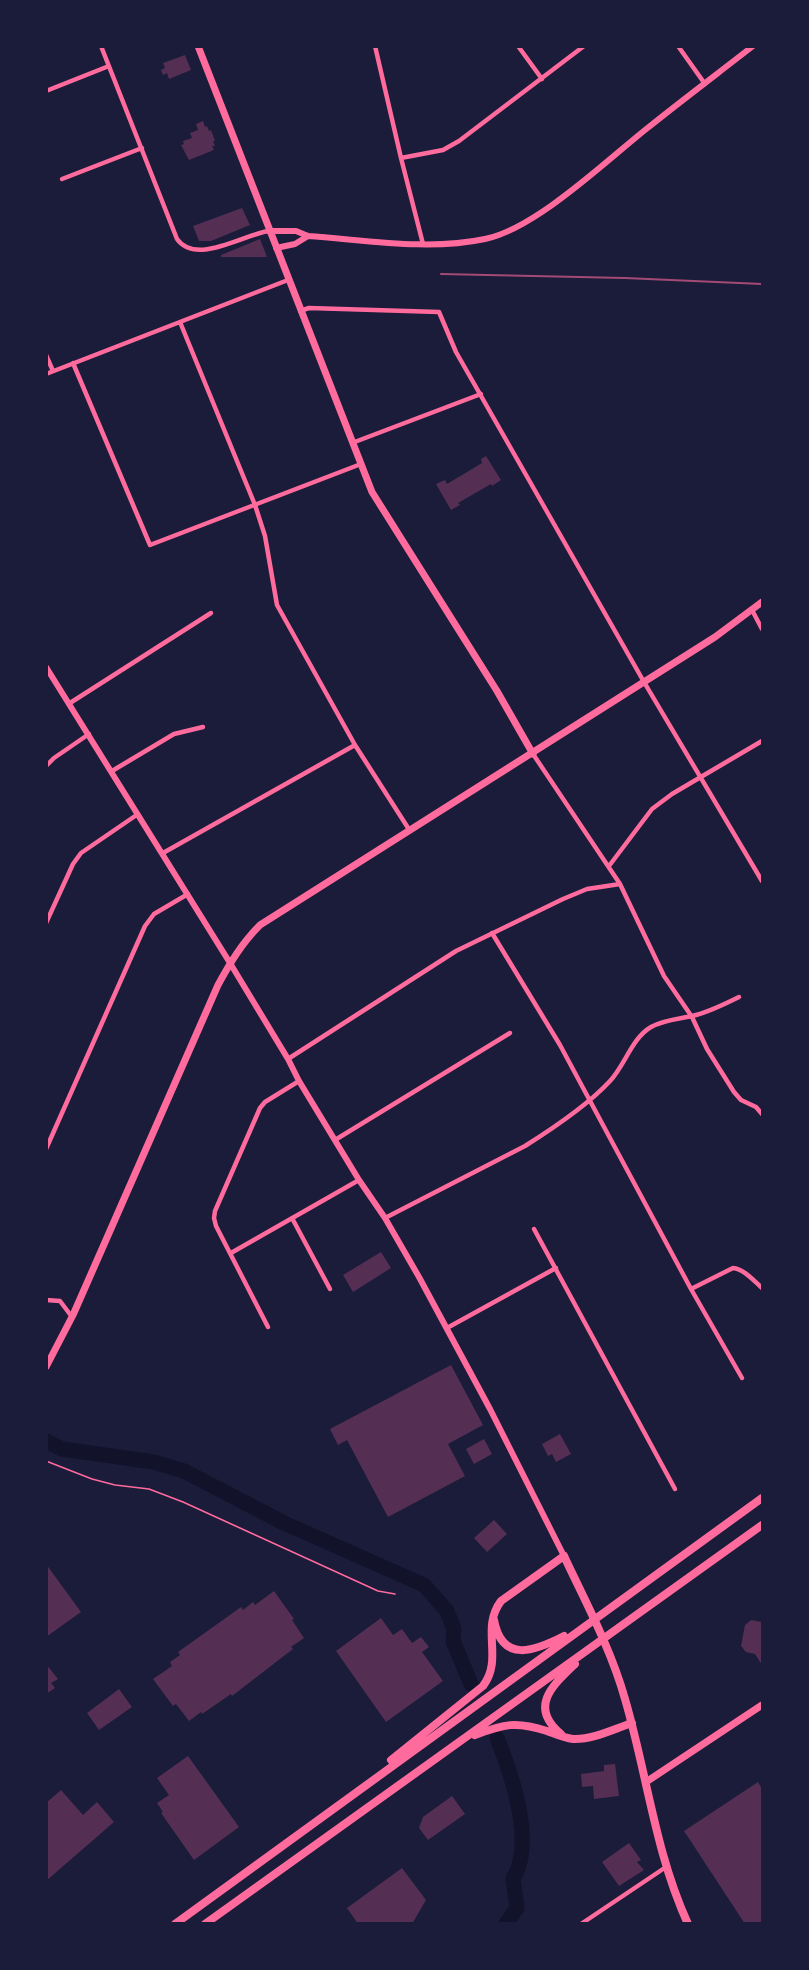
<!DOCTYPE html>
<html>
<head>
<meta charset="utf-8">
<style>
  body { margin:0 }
  #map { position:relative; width:809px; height:1970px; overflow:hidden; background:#1b1b3a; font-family:"Archivo Narrow",sans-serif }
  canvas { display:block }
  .frame { position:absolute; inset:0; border:48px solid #1b1b3a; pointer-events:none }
</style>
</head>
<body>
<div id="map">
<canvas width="809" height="1970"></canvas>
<div class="frame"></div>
</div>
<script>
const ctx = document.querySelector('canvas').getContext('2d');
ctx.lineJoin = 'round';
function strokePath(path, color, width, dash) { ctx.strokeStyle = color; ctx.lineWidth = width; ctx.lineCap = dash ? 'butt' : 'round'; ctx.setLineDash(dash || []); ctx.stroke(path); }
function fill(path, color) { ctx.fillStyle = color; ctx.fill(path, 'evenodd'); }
strokePath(new Path2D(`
  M46,1441l16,8 92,13 30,9 100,52 140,62 23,26 7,18 -1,12 18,43
  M497,1738c15,37 38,105 16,141l4,29 -11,16`), '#12122b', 15);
fill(new Path2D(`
  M185,55l6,15 -22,9 -2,-6 -4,2 -2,-5 4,-2 -2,-5z
  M203,121l2,6 2,-1 2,5 2,-1 4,11h-2l2,5h-3l2,4 -25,10 -8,-15 3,-1 -1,-3 9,-3 -2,-5 8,-3 -2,-6z
  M242,208l8,17 -39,16h-12l-6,-15z
  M260,239l7,18h-46v-2z
  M486,456l15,24 -9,6 -1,-2 -33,19 2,2 -9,5 -15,-26 9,-4 2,4 35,-21 -1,-4z
  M381,1252l10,16 -38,24 -10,-17z
  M451,1365l32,60 -35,19 17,32 -77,41 -41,-77 -9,5 -8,-16z
  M560,1434l11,20 -15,8 -4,-8 -4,2 -6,-12z
  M484,1439l8,15 -18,10 -8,-15z
  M494,1520l13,14 -20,18 -13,-14z
  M46,1564l35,48 -35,25z
  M274,1591l20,28 -2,1 12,18 -13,9 2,2 -61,47 -1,-2 -29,20 -1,-2 -12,9 -13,-17 -3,2 -20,-27 19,-13 -2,-4 10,-7 -2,-3 63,-45 2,3 10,-8 2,3z
  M381,1618l12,17 9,-6 10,14 9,-6 8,10 -7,5 21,29 -57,41 -50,-71z
  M751,1620l11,2v43l-7,-11 -9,-2 -5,-6 4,-21z
  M46,1664l12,15 -7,4 4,5 -9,6z
  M119,1689l13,18 -33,23 -12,-17z
  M188,1756l51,71 -45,33 -33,-47 2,-1 -6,-9 12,-8 -12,-17z
  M615,1764l4,32 -25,3 -1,-13 -11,1 -1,-13 23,-3v-6z
  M758,1782l4,7v135h-17l-61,-93z
  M61,1790l22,25 14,-13 17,20 -68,59v-78z
  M452,1796l13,18 -37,26 -9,-12 4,-11z
  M629,1843l12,17 -4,2 7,8 -25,16 -17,-24z
  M402,1868l24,32 -14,24h-54l-11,-16z`), '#542f53');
strokePath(new Path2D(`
  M46,1461l46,18 23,6 34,4 34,13 195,89 17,3`), '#ff6b9d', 1.5);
strokePath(new Path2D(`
  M101,46l76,193c19,27 67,-5 92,-8
  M375,46l26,112 22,86
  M518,46l24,33
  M678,46l27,38
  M46,91l63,-25
  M401,158l42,-8 16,-9 125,-95
  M62,179l80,-31
  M300,311l9,-3 130,4 17,40 188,330 118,199
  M180,322l75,183 10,31 12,69 78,140 55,86
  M46,355l7,16
  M73,363l77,182 211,-81
  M46,374l242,-94
  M352,443l129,-49
  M752,610l10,19
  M70,703l141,-90
  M533,754l87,130 44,92 28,41 15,32 27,43 7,8 15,7 6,7
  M46,766l8,-8 35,-24
  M112,771l62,-37 29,-7
  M163,853l192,-108
  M609,866l43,-57 20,-15 90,-53
  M46,923l27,-59 8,-11 57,-39
  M492,933l68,112 131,244 51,89
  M288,1059l168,-108 107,-52 24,-10 33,-5
  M335,1140l175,-107
  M46,1149l99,-223 9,-12 34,-20
  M292,1218l38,71
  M385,1218l140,-72c27,-17 63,-41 85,-65 15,-16 22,-43 41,-54 14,-8 31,-8 45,-12 15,-4 29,-11 43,-18
  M534,1229l141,260
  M231,1253l128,-73
  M691,1289l42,-21c11,1 21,13 29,20
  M46,1300l14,1 12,16
  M268,1327l-52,-101 -2,-8 1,-7 45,-103 5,-6 34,-21
  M447,1328l109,-60
  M581,1924l85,-57`), '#ff6b9d', 4.5);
strokePath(new Path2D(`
  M269,231h27l12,5c58,4 120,15 177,3 50,-10 120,-77 160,-109 36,-29 72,-56 108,-84
  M276,248l19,-4 13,-8
  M46,667l184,296 58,96 11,22 60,99 26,38 34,59 71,132 74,147`), '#ff6b9d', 6);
strokePath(new Path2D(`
  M198,46l174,446 125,199 36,63
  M46,1367l27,-52 145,-330c12,-22 24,-42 42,-60l455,-288 47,-35
  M646,1782l116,-77`), '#ff6b9d', 7);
strokePath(new Path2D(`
  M564,1556c22,47 47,93 61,143 22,75 30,153 63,225`), '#ff6b9d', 8);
strokePath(new Path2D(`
  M494,1620c8,44 41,31 70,16
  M561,1734c-33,-27 -8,-49 14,-70
  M475,1735c29,-11 41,-14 72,-4 8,3 17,7 26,8 19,1 41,-10 59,-16
  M391,1760l92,-74c21,-28 -3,-57 18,-85l63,-45
  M175,1924l587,-426
  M205,1924l557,-399`), '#ff6b9d', 8);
strokePath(new Path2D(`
  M441,274l184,4 137,6`), '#a44b75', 2);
</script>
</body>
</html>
